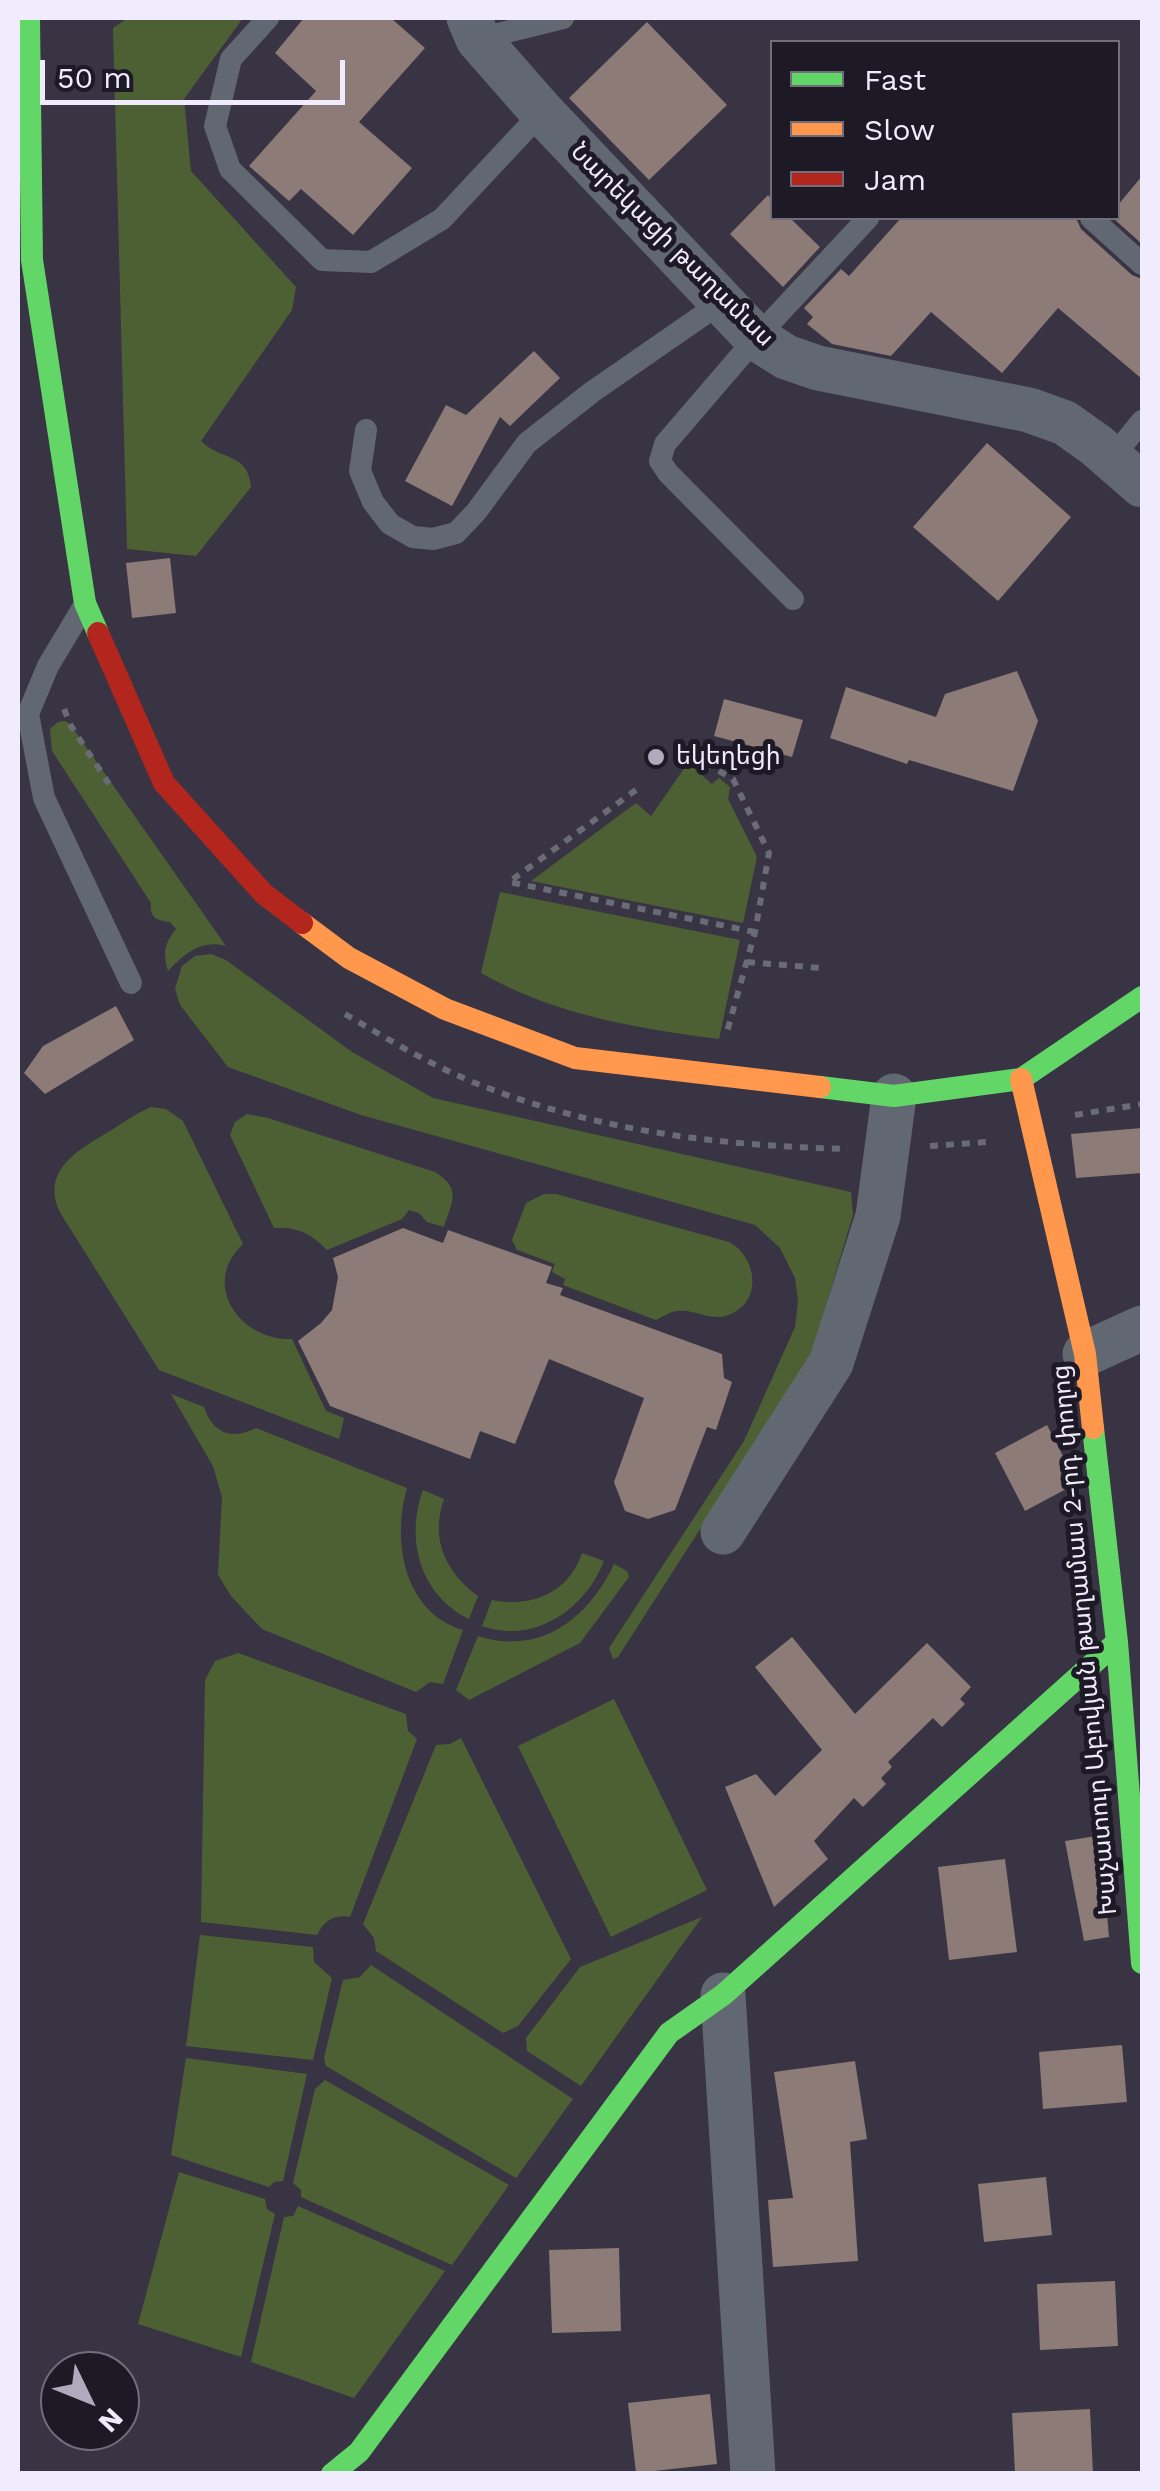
<!DOCTYPE html>
<html>
<head>
<meta charset="utf-8">
<style>
  body { margin:0 }
  #map { position:relative; width:1160px; height:2491px; overflow:hidden; background:#393443; font-family:"Work Sans",sans-serif }
  canvas { display:block }
  .frame { position:absolute; inset:0; border:20px solid #f0ebfd; pointer-events:none }
  .legend { position:absolute; left:770px; top:40px; width:350px; height:180px; box-sizing:border-box; background:#1d1925; border:2px solid #716d7b; margin:0; padding:12px 18px; list-style:none; font-size:30px; color:#f0ebfd }
  .legend li { display:flex; align-items:center; gap:20px; height:50px }
  .legend b { width:50px; border:2px solid #716d7b }
  .north { position:absolute; left:40px; top:2351px; width:100px; height:100px; box-sizing:border-box; background:#1d1925; border:2px solid #716d7b; border-radius:50%; rotate:133deg; font-size:28px; font-weight:700; line-height:40px; text-align:center; color:#f0ebfd }
  .north::after { content:''; display:block; margin:auto; width:35px; height:45px; background:#b0abbc; clip-path:polygon(50% 0,100% 100%,50% 72%,0 100%) }
  .scale { position:absolute; left:40px; top:60px; width:305px; height:45px; box-sizing:border-box; border:5px solid #f0ebfd; border-top:0; padding-left:12px; font-size:30px; line-height:35px; white-space:nowrap; color:#f0ebfd; -webkit-text-stroke:8px #1d1925; paint-order:stroke }
</style>
</head>
<body>
<div id="map">
<canvas width="1160" height="2491"></canvas>
<div class="frame"></div>
<ul class="legend">
<li><b style="height:12px;background:#63d668"></b>Fast</li>
<li><b style="height:12px;background:#ff974d"></b>Slow</li>
<li><b style="height:12px;background:#b3261e"></b>Jam</li>
</ul>
<div class="north">N</div>
<div class="scale">50 m</div>
</div>
<script>
const ctx = document.querySelector('canvas').getContext('2d');
ctx.lineJoin = 'round';
function fill(path, color) { ctx.fillStyle = color; ctx.fill(path, 'evenodd'); }
function strokePath(path, color, width, dash) { ctx.strokeStyle = color; ctx.lineWidth = width; ctx.lineCap = dash ? 'butt' : 'round'; ctx.setLineDash(dash || []); ctx.stroke(path); }
function label(font, color, halo, rows, align = 'center') {
  ctx.font = font + ' "Work Sans","Noto Sans Armenian",sans-serif'; ctx.lineWidth = 10; ctx.setLineDash([]); ctx.textBaseline = 'middle'; ctx.strokeStyle = halo; ctx.fillStyle = color; for (const [text, x, y, turn = 0] of rows) {
    ctx.save(); ctx.translate(x, y); ctx.rotate((+turn || 0) * Math.PI / 180); ctx.textAlign = isNaN(turn) ? turn : align; if (halo) ctx.strokeText(text, 0, 0); ctx.fillText(text, 0, 0); ctx.restore();
  }
}
fill(new Path2D(`
  M128,18h115l-59,81 7,72 105,116 -4,23 -91,131c20,20 47,11 50,46l-55,69 -69,-7 -14,-521z
  M65,721l5,3 156,222c-24,-7 -42,8 -58,25 -5,-18 -4,-27 8,-42l-6,-7c-13,-1 -21,-5 -19,-19l-99,-152 -2,-22 8,-7z
  M688,763l24,21 7,-6 11,9 -2,12 29,58 -14,66 -212,-42 105,-78 15,13z
  M500,892l240,48 -21,99c-84,-11 -164,-24 -238,-66z
  M211,954l15,6 126,92 81,46 418,94 2,23 -43,143 -192,299 -5,2 -4,-11 135,-207 51,-114 3,-26 -3,-23 -15,-30 -25,-23 -394,-110 -133,-48 -48,-62 -5,-16 7,-23 13,-10z
  M151,1107l15,2 17,12 60,123c-43,40 -3,97 49,95l34,72 18,7 -5,21 -180,-69 -98,-156c-22,-43 17,-64 49,-83 14,-9 27,-18 41,-24z
  M247,1114l21,4 167,54c27,17 17,29 9,55l-17,-5 -8,-9 -10,-3 -7,9 -75,31c-15,-16 -31,-24 -53,-22l-44,-93 5,-13z
  M544,1194h12l173,48c30,16 34,64 -4,74 -17,4 -31,-7 -47,-5 -7,0 -16,6 -22,9l-93,-35 2,-6 -13,-7 3,-8 -38,-14 -5,-10 14,-37z
  M171,1394l33,13c8,25 27,34 52,21l151,60c-15,52 -4,124 56,142l-20,54 -13,-2 -14,10 -154,-63 -31,-33 -13,-21 4,-78 -9,-31z
  M423,1490l21,9c-14,39 1,73 34,97l-9,23c-49,-24 -64,-80 -46,-129z
  M582,1553l22,8c-18,47 -69,84 -122,65l10,-26c39,8 77,-7 90,-47z
  M614,1564l13,7 2,6 -49,66 -111,57 -13,-10 22,-54c62,20 110,-17 136,-72z
  M238,1653l168,61 2,17 9,8 -67,178c-16,-3 -26,4 -33,18l-116,-13 4,-242 10,-19z
  M614,1699l93,191 -96,47 -93,-191z
  M461,1738l110,221 -53,67 -15,7 -127,-82 -2,-13 -11,-14 73,-179 14,-1z
  M702,1917l-121,169 -54,-35 -1,-13 54,-71z
  M200,1935l113,12 1,15 18,16 -19,82 -127,-14z
  M371,1965l202,134 -57,79 -190,-112 -2,-8 19,-78 17,-3z
  M186,2058l121,16 -24,107 -9,1 -5,5 -98,-32z
  M325,2080l184,105 -57,80 -151,-68v-7l-8,-7 22,-94z
  M179,2172l86,27 2,10 8,5 -34,143 -103,-33z
  M298,2206l147,65 -91,127 -103,-36 33,-145 9,-1z`), '#4d6033');
fill(new Path2D(`
  M304,18h87l34,30 -66,74 53,46 -59,67 -52,-46 -12,12 -40,-35 67,-75 -41,-38z
  M647,22l80,83 -78,75 -80,-82z
  M1142,176v68l-29,-26h5v-13z
  M768,195l4,5v18h18l30,29 -37,40 -53,-53z
  M901,218h175l5,11 51,46 10,4v100l-84,-71 -56,65 -71,-61 -40,44 -59,-12 -25,-20 6,-7 -9,-9 37,-39 8,7z
  M534,351l26,27 -50,48 -10,-9 -48,89 -47,-25 41,-76 20,10z
  M987,443l84,74 -73,84 -85,-74z
  M170,558l6,55 -44,5 -6,-55z
  M1017,671l21,50 -25,70 -104,-31 -2,4 -77,-26 16,-51 90,30 9,-23z
  M724,699l79,21 -11,37 -78,-21z
  M116,1006l18,34 -89,54 -21,-21 19,-27z
  M1142,1128v45l-66,5 -5,-44z
  M403,1228l40,15 5,-13 104,37 -6,16 17,5 -3,7 162,59 2,24 8,4 -16,48 -9,-3 -32,83 -27,9 -23,-8 -11,-29 30,-84 -95,-39 -34,85 -35,-13 -10,28 -140,-53 -32,-65 23,-18 11,-13 6,-33 -5,-19z
  M1047,1425l18,35 3,28 -43,23 -30,-58z
  M792,1637l63,77 72,-71 44,44 -11,12 5,5 -23,23 -9,-9 -45,44 4,5 -11,11 5,6 -23,23 -9,-9 -40,43 14,18 -54,48 -49,-120 31,-13 19,22 47,-46 -67,-83z
  M1096,1836l8,44 5,57 -25,4 -19,-100z
  M1005,1859l12,93 -68,8 -11,-93z
  M1122,2045l5,57 -84,7 -4,-57z
  M855,2061l12,78 -17,3 8,119 -85,6 -5,-67 25,-2 -19,-126z
  M1046,2177l6,58 -68,7 -6,-58z
  M619,2248l2,83 -69,2 -3,-83z
  M1115,2281l3,65 -78,4 -3,-66z
  M710,2394l7,70 -81,9 -8,-70z
  M1090,2409l3,65h-78l-3,-61z`), '#8c7b76');
strokePath(new Path2D(`
  M64,709l7,17 38,58
  M691,755l42,24 36,74 -14,79 -28,100
  M636,790l-127,92 246,50
  M747,962l74,6
  M345,1014c46,27 92,55 143,74 115,44 237,58 360,61
  M1075,1115l67,-11
  M930,1146l57,-4`), '#696b75', 6, [8, 8]);
strokePath(new Path2D(`
  M268,18l-37,41 -16,67 15,43 92,91 49,2 71,-43 100,-107
  M478,39l85,-21
  M1091,218l51,46
  M366,430l-6,41 13,31 17,22 23,13 20,2 23,-6 20,-21 51,-69 65,-51 130,-90
  M1112,458l30,-37
  M793,599l-125,-126 -8,-12 5,-17 91,-106 112,-120
  M84,606l-36,60 -20,48 16,84 87,185`), '#616872', 22);
strokePath(new Path2D(`
  M469,18l9,21 64,73 214,226 30,19 32,11 211,42 36,13 31,22 46,40
  M1085,1354l57,-26
  M723,1532l108,-169 47,-147 16,-120
  M723,1995l30,479`), '#616872', 45);
strokePath(new Path2D(`
  M29,18l3,242 53,343 13,30
  M820,1087l74,9 127,-17 121,-82
  M1093,1428l24,214 25,321
  M332,2474l27,-22 310,-419 54,-38 394,-353`), '#63d668', 22);
strokePath(new Path2D(`
  M302,923l47,35 96,51 130,49 245,29
  M1021,1079l64,275 8,74`), '#ff974d', 22);
strokePath(new Path2D(`
  M98,633l66,150 100,111 38,29`), '#b3261e', 22);
for (const [x, y, r, color] of [
  [656,757,10,"#b0abbc"]
]) { const dot = new Path2D(); dot.arc(x, y, r, 0, 2 * Math.PI); ctx.fillStyle = color; ctx.fill(dot); strokePath(dot, '#1d1925', 4); }
label('25px', '#f0ebfd', '#1d1925', [
  ["Նարեկացի թաղամաս",672,245,45],
  ["Խաչատուր Աբովյան թաղամաս 2-րդ փողոց",1085,1640,-95]
]);
label('25px', '#f0ebfd', '#1d1925', [
  ["եկեղեցի",676,757]
], 'left');
</script>
</body>
</html>
